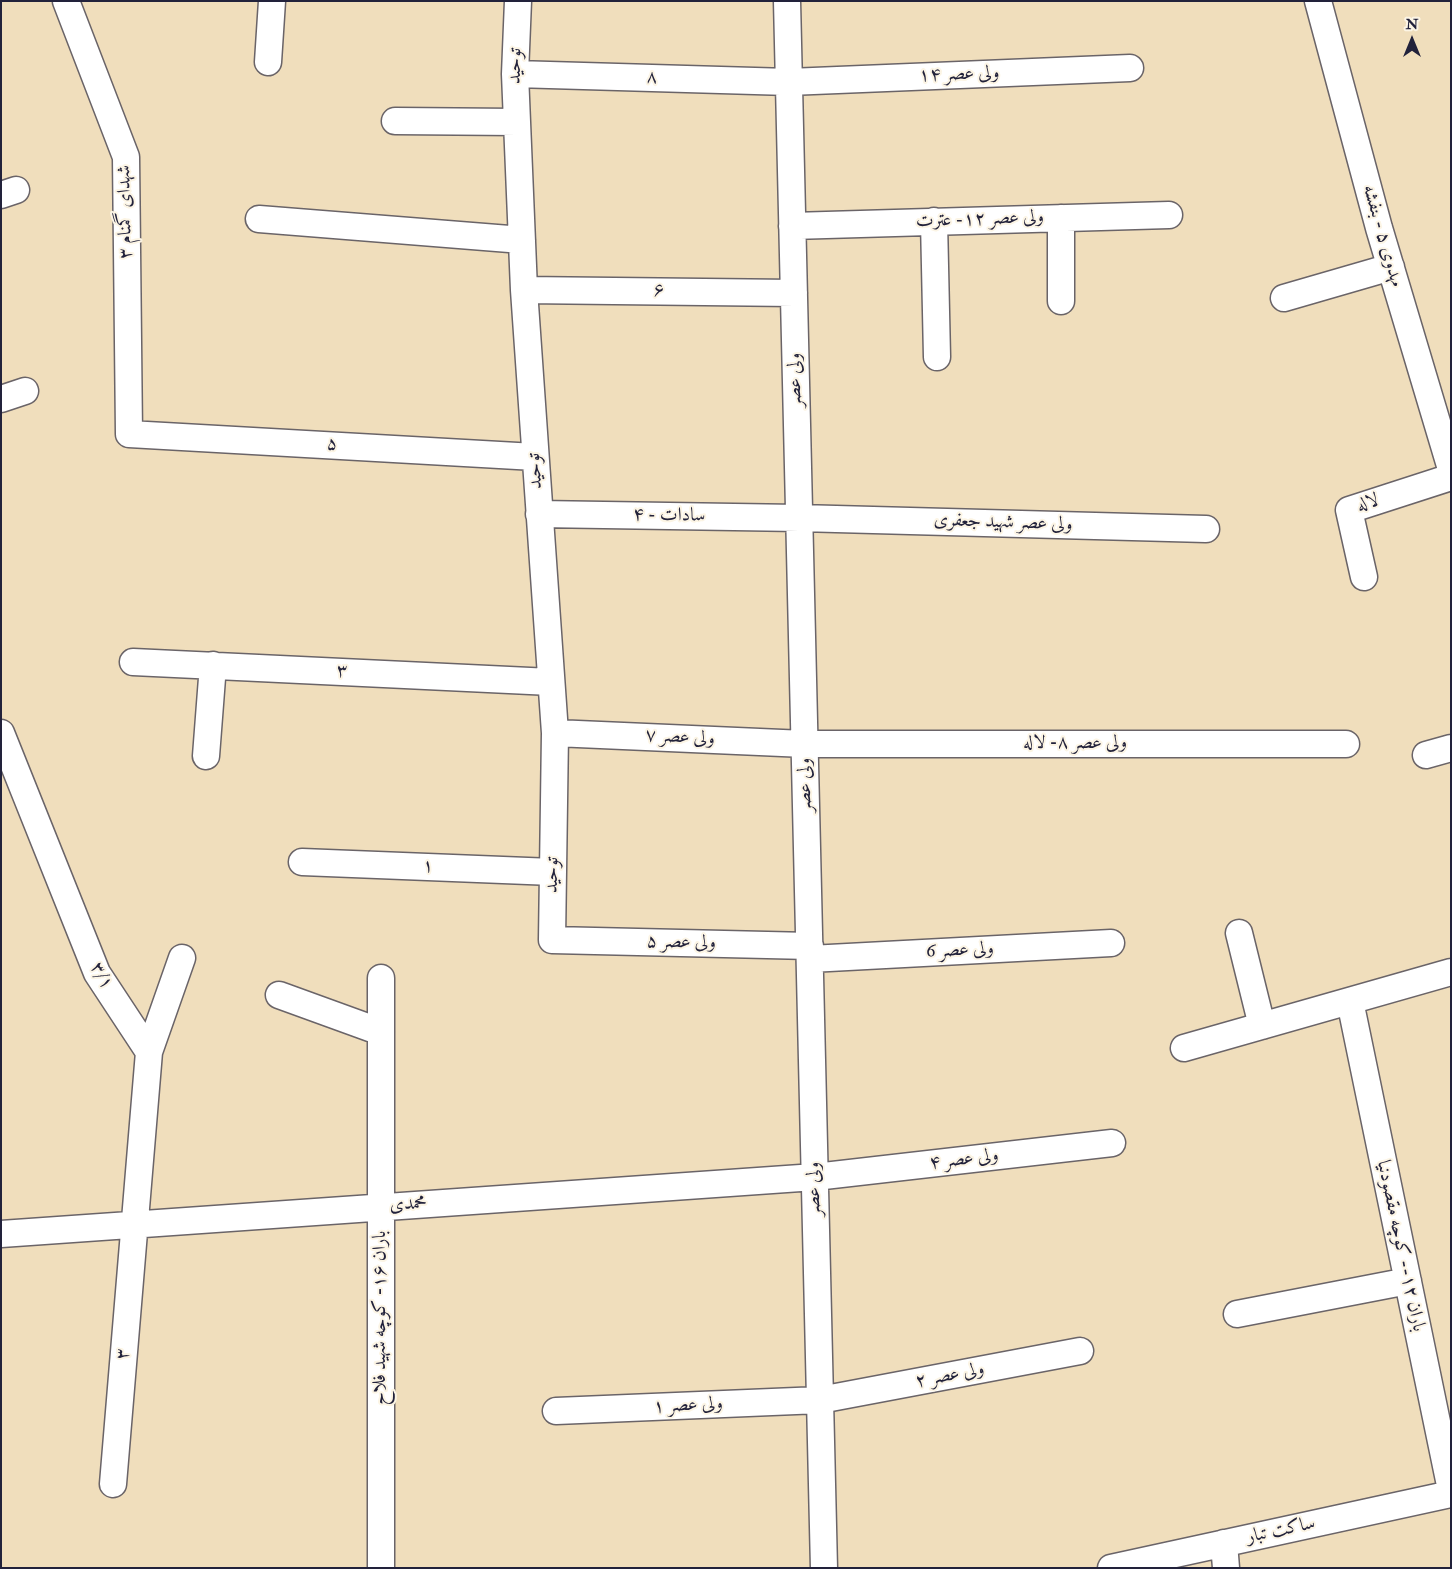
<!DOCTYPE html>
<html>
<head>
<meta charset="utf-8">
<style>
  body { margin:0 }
  #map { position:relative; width:1452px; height:1569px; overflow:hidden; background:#f0debc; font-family:"IM FELL Double Pica",serif }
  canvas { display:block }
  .frame { position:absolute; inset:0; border:2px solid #22223b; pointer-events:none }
  .north { position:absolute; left:1387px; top:15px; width:50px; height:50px; -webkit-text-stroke:4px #fcf5e5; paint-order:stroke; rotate:0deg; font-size:14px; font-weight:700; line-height:20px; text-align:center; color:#22223b }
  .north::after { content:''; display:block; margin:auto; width:18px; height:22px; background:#22223b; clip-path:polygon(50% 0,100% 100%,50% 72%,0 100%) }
</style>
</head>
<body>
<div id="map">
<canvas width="1452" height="1569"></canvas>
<div class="frame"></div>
<div class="north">N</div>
</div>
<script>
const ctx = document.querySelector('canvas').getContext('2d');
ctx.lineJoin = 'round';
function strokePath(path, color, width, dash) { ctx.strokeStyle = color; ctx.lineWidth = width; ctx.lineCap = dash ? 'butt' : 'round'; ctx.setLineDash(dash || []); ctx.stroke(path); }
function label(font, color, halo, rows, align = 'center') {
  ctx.font = font + ' "IM FELL Double Pica",Amiri,serif'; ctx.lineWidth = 4; ctx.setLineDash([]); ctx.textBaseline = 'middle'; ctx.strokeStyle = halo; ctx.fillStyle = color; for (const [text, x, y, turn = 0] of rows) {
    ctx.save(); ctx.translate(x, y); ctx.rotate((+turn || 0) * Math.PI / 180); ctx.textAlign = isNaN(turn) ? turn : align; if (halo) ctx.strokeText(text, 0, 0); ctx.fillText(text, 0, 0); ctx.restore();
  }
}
const street = new Path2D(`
  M66,1l60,156 3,277 406,23
  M518,1l-3,73 9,216 31,443 -3,207 258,6
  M787,1l37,1567
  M1318,1l61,227 72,241
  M268,62l4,-61
  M515,74l274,8 341,-14
  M395,121l122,1
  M1,195l15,-5
  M1061,218v83
  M259,219l263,21
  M934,221l3,136
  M792,226l377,-11
  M524,290l270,3
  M1284,298l107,-31
  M1,399l24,-8
  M539,514l260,4 407,11
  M1364,577l-15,-67 102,-33
  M133,662l418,20
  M1,733l96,240 52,79
  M555,733l250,11h541
  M1426,755l25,-7
  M206,756l7,-91
  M302,862l251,10
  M1239,933l23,93
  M810,959l301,-16
  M381,978v590
  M279,995l102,37
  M1350,1001l101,489
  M1184,1048l267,-76
  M1,1234l814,-57 297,-34
  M1237,1314l171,-33
  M556,1411l264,-11 260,-49
  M113,1484l36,-432 33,-94
  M1224,1543l2,25
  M1111,1568l340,-74`);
strokePath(street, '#6a6468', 29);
strokePath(street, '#fff', 26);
label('19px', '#22223b', '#fcf5e5', [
  ["توحید",516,66,-89],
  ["ولی عصر ۱۴",959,75,-2],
  ["۸",652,78,2],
  ["شهدای گمنام ۳",126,212,-91],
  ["ولی عصر ۱۲- عترت",980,220,-2],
  ["مهدوی ۵ - بنفشه",1382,236,74],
  ["۶",659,291,1],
  ["ولی عصر",796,380,-91],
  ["۵",332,445,3],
  ["توحید",536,471,-94],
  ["لاله",1368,504,-21],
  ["۴ - سادات",669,516,1],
  ["ولی عصر شهید جعفری",1003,523,2],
  ["۳",342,672,3],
  ["ولی عصر ۷",680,738,3],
  ["ولی عصر ۸- لاله",1075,744],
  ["ولی عصر",806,785,-91],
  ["۱",428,867,2],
  ["توحید",553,875,-89],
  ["ولی عصر ۵",681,943,1],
  ["ولی عصر 6",960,951,-3],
  ["۳/۱",101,976,61],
  ["ولی عصر ۴",964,1160,-7],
  ["ولی عصر",815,1189,-91],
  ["محمدی",408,1205,-4],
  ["باران ۱۲-- كوچه مقصودنيا",1400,1246,78],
  ["باران ۱۶- کوچه شهید فلاح",381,1318,-90],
  ["۳",124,1354,-85],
  ["ولی عصر ۲",950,1376,-11],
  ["ولی عصر ۱",688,1406,-3],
  ["ساکت تبار",1281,1531,-12]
]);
</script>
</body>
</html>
